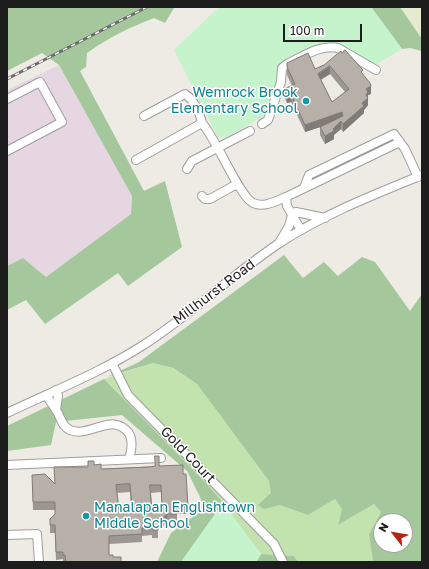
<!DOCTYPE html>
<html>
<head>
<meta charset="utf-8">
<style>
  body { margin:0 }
  #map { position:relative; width:429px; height:569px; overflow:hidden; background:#edebe3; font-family:"Golos Text",sans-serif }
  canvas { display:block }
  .frame { position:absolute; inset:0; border:8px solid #1d1d1d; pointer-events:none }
  .north { position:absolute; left:373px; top:513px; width:40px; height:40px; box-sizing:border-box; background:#fff; border:1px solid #a5a5a5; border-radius:50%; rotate:301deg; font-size:11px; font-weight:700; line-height:16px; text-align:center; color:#1d1d1d }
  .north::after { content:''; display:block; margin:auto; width:14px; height:18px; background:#b62413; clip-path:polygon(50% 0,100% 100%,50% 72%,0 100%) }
  .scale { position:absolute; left:283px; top:24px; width:79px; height:18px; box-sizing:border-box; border:2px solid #1d1d1d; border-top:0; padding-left:5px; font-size:12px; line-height:14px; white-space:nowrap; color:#1d1d1d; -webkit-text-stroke:3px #fff; paint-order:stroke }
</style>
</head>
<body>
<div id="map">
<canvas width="429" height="569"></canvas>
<div class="frame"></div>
<div class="north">N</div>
<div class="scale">100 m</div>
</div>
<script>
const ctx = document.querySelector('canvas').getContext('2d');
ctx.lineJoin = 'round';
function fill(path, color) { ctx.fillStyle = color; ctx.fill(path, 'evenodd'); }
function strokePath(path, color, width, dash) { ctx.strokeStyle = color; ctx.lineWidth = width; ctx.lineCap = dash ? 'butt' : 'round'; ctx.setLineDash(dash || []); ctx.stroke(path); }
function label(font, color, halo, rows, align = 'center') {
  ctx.font = font + ' "Golos Text",sans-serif'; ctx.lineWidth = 3; ctx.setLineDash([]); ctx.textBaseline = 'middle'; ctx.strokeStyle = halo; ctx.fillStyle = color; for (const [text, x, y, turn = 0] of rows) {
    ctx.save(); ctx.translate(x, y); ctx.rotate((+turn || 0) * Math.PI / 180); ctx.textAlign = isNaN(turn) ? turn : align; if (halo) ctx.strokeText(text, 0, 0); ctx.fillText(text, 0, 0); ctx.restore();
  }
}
fill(new Path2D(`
  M59,65l73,131 -1,18 -85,63 -23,-19 -16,8v-176z`), '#e5d6e1');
fill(new Path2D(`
  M400,7h22v32l-7,-10z`), '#e5ead0');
fill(new Path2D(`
  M153,363l19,5 25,16 72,97c5,25 18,26 39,34l27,-16 7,10 -4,16 36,-21 7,8 -12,22 4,28h-75l-4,-6 -33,-2 -55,-71 -102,-104z`), '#c2e2ae');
fill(new Path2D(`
  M7,7h171l-4,1 -9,15 -11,-5c-24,9 -46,20 -67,35l-1,14 -6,4 64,120 21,-10 17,66 -54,39 -10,-13 -73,51 -19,-24 -19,10v-44l16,-8 23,19 85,-63 1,-18 -73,-131 -17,-12 -35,18z
  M371,7h29l22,32v12l-12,-3 -8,1z
  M284,255l19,23 21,-16 14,14 24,-19 13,5 35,49 12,-17v268h-49l-4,-28 12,-22 -7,-8 -36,21 4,-16 -7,-10 -27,16 -28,-10 -16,4 -6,-4 13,-12 -2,-12 -72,-97 -24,-16 -20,-5 -46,14 32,-15zM381,521h24v24h-24z
  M104,379l102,104 17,20 -42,59h-24l14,-29 27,-20 3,-14 -14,-28 -65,-56 -66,7 -5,23 -44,6v-25z
  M261,554l33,2 4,6h-42z`), '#a4c89c');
fill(new Path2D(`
  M219,7h152l31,42 -27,16 -46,-21 -48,24 -13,45 -41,24h-9l-44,-87z
  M223,503l38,51 -5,8h-75z`), '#c4f3cc');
const minor = new Path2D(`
  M7,99l33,-17 22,40 -55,29
  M202,123c15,17 37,73 51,80 11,5 23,-2 33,-6l114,-55
  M262,124l6,-4 13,-38 1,-14 5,-4c15,-7 33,-20 51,-16l38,22
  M136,160l66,-37c-2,-11 -8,-23 -17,-29l-41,22
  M187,169l5,-8 58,-30
  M304,188l5,-13 85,-41 11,15 13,28
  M202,196l3,3h5l27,-15
  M286,197l1,9 14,24
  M296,212l29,6
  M279,243l10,-17 3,-11
  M112,363l16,32 146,149 9,18
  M46,395c3,5 7,10 10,15 5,7 5,16 14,20 19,8 38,-16 56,0 8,7 6,19 3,29
  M56,410l2,-14 -2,-6
  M7,413c46,-22 95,-41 138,-69 46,-30 87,-69 133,-100 44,-29 95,-49 144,-69
  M7,465l154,-7
  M7,535l30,-1 2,28`);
strokePath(minor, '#9e9e9e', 10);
strokePath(minor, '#fff', 8);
const rail = new Path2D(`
  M7,79l140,-72`);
strokePath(rail, '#6b6b6b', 3);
strokePath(rail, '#fff', 1.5, [4.5]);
fill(new Path2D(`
  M287,63l28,6 9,-4 39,10 8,19 -3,1v10l-4,5v3l-21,19 -2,-3 -7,6v4l-9,5 -5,-9v-8l-15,5 -14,-30 -4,1 -3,-6v-8l8,-3 -5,-11zM330,74l15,18 -13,10 -11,-22z
  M94,465l7,4 58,-3 24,8 5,32v8h-11v8h-10l-6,6h-3v10h-6v-3l-10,1v6l-33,2v11l12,7h-58v-3l-7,1 -1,-27h-5v-14l5,-5v-4h-22l-1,-35 23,8 -1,-16h34zM130,492l1,16 -12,1 -2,-16zM161,492l1,15h-10l-1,-14z`), '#9d9791');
fill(new Path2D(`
  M330,66v8l-12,7v-7z
  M371,86v8l-3,1v10l-4,5v3l-21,19v-8l19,-21 4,-14z
  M291,94v8l-4,1v-8z
  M342,112v8l-37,12v-7z
  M341,121v8l-7,6v4l-9,5v-8z
  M167,514v8l-6,6v-7z`), '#7f7b76');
const building = new Path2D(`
  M345,50l18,20 -2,2 9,11 1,3 -5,3 2,3 -2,3 2,3 -6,5 2,3 -21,18 -2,-3 -8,8 1,2 -9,5 -5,-9 23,-11 -1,-4 -37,13 -14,-31 -4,1 -3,-6 11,-5 -8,-17v-4l21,-10 7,16 9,-4 17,-14 1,2zM330,66l19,23 -17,13 -14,-28z
  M155,456h4v10l24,-1v9h3l2,32 -12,1 1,7h-10l-6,7h-3v9h-6v-3l-10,1v6l-33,2v19h4v2h8v5h-55l-1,-7h-2v-3h-7l-1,-27h-5v-6l5,-5v-12h-22l-1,-27 13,-1 10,10 -1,-17h34v-6h6v4l7,-1v5l48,-2 6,-1zM130,484l2,24 -13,1 -3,-24zM150,485h11l1,22h-10z`);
fill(building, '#b6b0a9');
strokePath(building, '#7f7b76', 1);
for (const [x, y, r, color] of [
  [306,101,4,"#0f9aa8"],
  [86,516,4,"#0f9aa8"]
]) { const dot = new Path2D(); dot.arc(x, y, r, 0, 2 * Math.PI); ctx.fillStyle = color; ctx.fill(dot); strokePath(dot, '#fff', 1.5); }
label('14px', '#0d838f', '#fff', [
  ["Wemrock Brook",298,93],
  ["Elementary School",298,109],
  ["Manalapan Englishtown",94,508,"left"],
  ["Middle School",94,524,"left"]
], 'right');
label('14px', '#1d1d1d', '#fff', [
  ["Millhurst Road",214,292,-37],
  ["Gold Court",188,455,46]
]);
</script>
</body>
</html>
